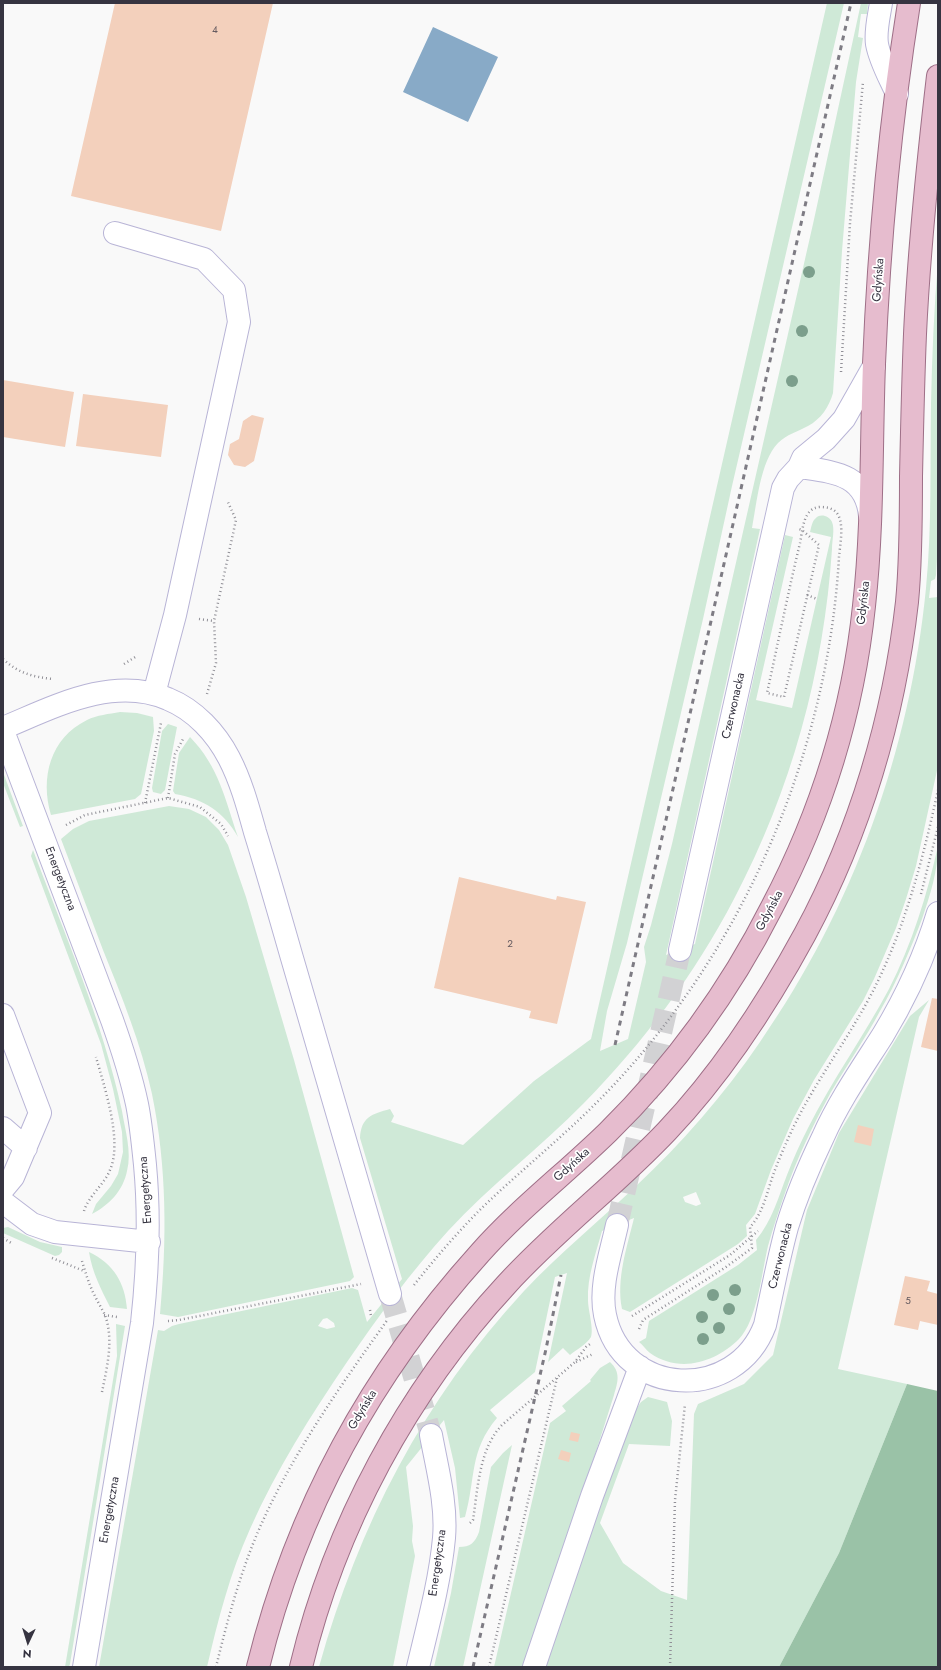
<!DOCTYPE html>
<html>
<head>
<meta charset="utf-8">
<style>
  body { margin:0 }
  #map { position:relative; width:941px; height:1670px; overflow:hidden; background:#f9f9f9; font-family:Jost,sans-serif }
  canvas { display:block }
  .frame { position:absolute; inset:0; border:4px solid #363441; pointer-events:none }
  .north { position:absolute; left:8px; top:1622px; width:40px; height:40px; -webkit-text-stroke:3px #fff; paint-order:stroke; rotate:184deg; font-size:11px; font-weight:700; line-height:16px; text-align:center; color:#363441 }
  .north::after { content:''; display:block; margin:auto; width:14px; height:18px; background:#363441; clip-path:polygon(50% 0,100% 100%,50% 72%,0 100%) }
</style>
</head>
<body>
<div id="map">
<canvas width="941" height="1670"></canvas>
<div class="frame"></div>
<div class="north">N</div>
</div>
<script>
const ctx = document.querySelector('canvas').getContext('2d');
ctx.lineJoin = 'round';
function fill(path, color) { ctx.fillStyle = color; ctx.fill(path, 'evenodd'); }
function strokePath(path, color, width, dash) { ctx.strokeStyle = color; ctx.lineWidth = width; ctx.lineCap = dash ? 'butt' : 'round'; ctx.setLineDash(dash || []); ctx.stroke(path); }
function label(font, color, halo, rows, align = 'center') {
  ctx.font = font + ' Jost,sans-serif'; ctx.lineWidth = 3.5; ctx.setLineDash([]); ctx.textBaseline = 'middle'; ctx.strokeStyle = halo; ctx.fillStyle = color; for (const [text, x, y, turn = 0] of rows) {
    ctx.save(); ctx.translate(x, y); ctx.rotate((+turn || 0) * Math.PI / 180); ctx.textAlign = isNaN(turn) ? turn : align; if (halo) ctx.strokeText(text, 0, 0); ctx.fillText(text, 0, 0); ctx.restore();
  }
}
fill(new Path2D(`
  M827,3h17l-112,483 -29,133 -76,324 -20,68 -7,40 28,-12 18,-77 -2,-15 7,-22 21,-81 141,-620 48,-221h7l-1,11h-6l-3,23 5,1 -7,44 -14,169 -9,142c-4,14 -12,26 -25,33 -11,6 -21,8 -30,17 -18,19 -21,60 -26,85l8,1 -94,426 29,-11 90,-409 8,2 -37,163 36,8 39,-171 -21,-5c1,-3 2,-11 5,-13 4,-6 14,-4 17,3 3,7 0,19 0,27 -8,122 -41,242 -98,350 -39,75 -91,144 -150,204 -44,45 -94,82 -136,128 -37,41 -70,86 -101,131 -36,53 -71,108 -97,167 -20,44 -32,91 -43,138h-108l59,-337 6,1 8,-5 7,-2 173,-36 6,2 9,32 35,-43 -42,-141c1,-21 12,-24 30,-29l4,7 -3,6 72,23 71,-64 57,-42zM327,1318l7,5 1,4 -8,2 -9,-3 5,-7z
  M938,261v282l-2,32 -1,4 -4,2 -2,17 9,-1v169l-22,100 -10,33 -10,29 -22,51 -11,22 -49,79 -21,39 -22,51 -16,44 -9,11 1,11 -9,8 -108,68 -8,-3c-6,-30 5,-62 12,-91l-32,13c-6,22 -15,46 -14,69 0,10 6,29 3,37 -4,7 -15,13 -21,18l-7,-7 -15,14 19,-89 -12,4 -20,95 -45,38 7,8c-28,33 -21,60 -32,99l-5,1 -5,-50 -11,-48 -38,47 7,59 -1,15 3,15 -22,111h-74c40,-142 104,-267 205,-376 35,-37 74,-69 111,-104 46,-43 89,-92 125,-145 93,-134 150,-291 166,-454 6,-61 4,-122 5,-184 1,-48 3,-96 7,-143zM696,1192l5,12 -5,2 -11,-4 -2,-5z
  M120,712l17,1 16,4 1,14 -13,63 -6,5 -84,16c-11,-37 -1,-77 36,-95 10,-5 22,-6 33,-8z
  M168,724l9,3 -12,63 -4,4 -8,-2 -1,-4 10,-57z
  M190,737c29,30 35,62 48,100 -14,-25 -34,-38 -63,-43l-2,-3 6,-38z
  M3,772l20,54 -3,1 -17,-44z
  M169,806l20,3 17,8 13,13 9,15 18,52 48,163 60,217 -4,4 -172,36 -18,-3c7,-74 7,-147 -8,-220 -11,-50 -30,-97 -49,-144 -14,-37 -28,-74 -42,-111l12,-10 16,-8z
  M938,846c0,25 -8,49 -16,73 -12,31 -25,63 -42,92 -15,28 -33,54 -49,81 -18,33 -34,66 -46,101 -6,17 -12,35 -17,53 -6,25 -11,75 -29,93 -23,23 -59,35 -89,14 -4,-3 -7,-8 -11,-11l7,-4 3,-17 89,-56 19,-15 -1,-10c16,-19 22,-42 31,-65 6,-16 13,-31 21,-47 24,-48 56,-92 81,-139 23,-45 38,-94 49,-143z
  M33,850c32,85 70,172 89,261 3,19 10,41 5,60 -4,20 -18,34 -35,43l4,-10 15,-18 7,-12 5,-22 -1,-20 -9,-43 -12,-45 -70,-188z
  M929,1000l-10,17 -81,352 69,15 -68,169 -60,114h-236l89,-252 9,-13 7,-5 19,5 5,19 -2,25 -41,-2 -29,79 23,40 38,28 26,9 7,-186 4,-10 46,-20 29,-29 34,-145 32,-77 71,-117z
  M8,1227l32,15 22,5v5l-3,3 -4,1 -52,-23v-5z
  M89,1252c25,12 36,31 38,57l-17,-2c-9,-18 -18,-35 -21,-55z
  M116,1324l9,2 -55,338 -1,3h-4l52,-311z
  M610,1362c11,10 8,20 4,33l-41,129 -47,143h-32l56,-244 16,-12 -4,-5 29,-25 -1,-1 10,-12z
  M512,1445l-49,222h-29l17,-74 8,-46c11,0 16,-4 20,-15l12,-65 12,-14z`), '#cfe9d7');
fill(new Path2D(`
  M907,1384l31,7v276h-159l60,-114z`), '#9ac2a7');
fill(new Path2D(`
  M433,27l65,30 -30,65 -65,-30z`), '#88aac7');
fill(new Path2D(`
  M115,3h158l-52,228 -150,-35z
  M3,380l71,12 -9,55 -62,-10z
  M83,394l85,11 -7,52 -85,-11z
  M252,415l12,3 -10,43 -9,6 -11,-2 -6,-10 2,-11 9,-5 4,-18z
  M459,877l97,23 1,-4 29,6 -29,122 -28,-6 2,-7 -97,-23z
  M932,998l6,1v52l-17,-4z
  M858,1125l16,4 -3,17 -17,-4z
  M905,1276l25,5 -3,10 11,3v31l-18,-4 -2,9 -24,-5z
  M571,1432l9,2 -2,8 -9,-2z
  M561,1450l10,3 -2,9 -11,-3z`), '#f3d0bc');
strokePath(new Path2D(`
  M617,1225l63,-275
  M390,1294l41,141`), '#d2d2d4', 22, [22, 11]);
const minor = new Path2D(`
  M881,3c-2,13 -6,28 -4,41 3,17 13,34 20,50
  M115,233l89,26 30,31 5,32 -64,293 -21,79
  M799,467c33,5 67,6 71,49
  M3,728c51,-21 110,-53 165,-29 27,11 48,34 61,59 12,23 19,49 26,74 13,42 25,84 37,126 32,112 65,224 98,336
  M3,731l109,289c10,28 19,56 25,84 4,20 6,41 8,61 5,53 3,104 -3,158l-58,344
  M680,950l103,-462 5,-9 11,-12 4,-9 23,-19 18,-20 30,-53
  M3,1015l37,98 -27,64 -10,12
  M3,1128l23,20
  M3,1202l29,22 23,8 94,10
  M617,1225c-6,28 -18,61 -12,90 17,83 131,88 160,10 7,-32 13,-65 22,-98 9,-30 22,-61 36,-90 16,-36 39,-69 60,-102 23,-38 42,-79 55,-122
  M418,1667c10,-42 22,-86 26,-129 3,-34 -7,-70 -13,-103
  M534,1667l58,-171 48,-129`);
const major = new Path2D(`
  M258,1667c39,-158 113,-293 222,-414 39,-44 86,-80 128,-121 67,-66 122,-142 164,-225 49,-93 81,-196 92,-301 9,-80 7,-161 10,-242 5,-121 16,-241 35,-361
  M301,1667c34,-141 106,-275 205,-382 50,-55 110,-100 161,-154 55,-58 100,-127 138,-197 55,-102 89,-217 102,-332 4,-41 4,-83 4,-125 1,-47 2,-95 4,-143 4,-86 13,-172 23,-258`);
strokePath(minor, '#b8b4d6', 24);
strokePath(major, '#9e6f87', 24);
strokePath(new Path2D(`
  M841,372l9,-149 13,-141
  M807,595l10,4
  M199,619l15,2
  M3,659c15,14 30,18 50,20
  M124,664l13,-8
  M207,694l9,-31 -2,-42 22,-101 -9,-20
  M168,798l7,-44 8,-15
  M145,803l16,-80
  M66,825l19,-10 83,-17 32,9 21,17 7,12
  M921,894l17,-67
  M84,1211c5,-16 20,-26 26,-41 13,-29 -6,-84 -14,-113
  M3,1238l10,6
  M52,1258l32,13
  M82,1261c3,10 6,20 10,29 4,9 9,17 13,25 9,25 2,52 -3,77
  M414,1285c23,-29 48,-58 75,-84 32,-30 66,-58 97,-88 73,-70 134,-158 176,-250 44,-97 71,-200 77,-306 1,-13 6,-35 -3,-45 -4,-4 -10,-5 -16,-5 -17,1 -17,22 -20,36 -12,50 -22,100 -33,150l17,4 35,-152 -17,-15 -3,-1
  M370,1310l1,6
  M104,1315l13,2
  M632,1316l98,-61 28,-24
  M168,1321l11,-1 182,-36
  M639,1329l4,-9 83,-53 26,-19 -2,-21c13,-14 17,-34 23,-52 6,-16 13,-32 20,-47 23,-48 56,-90 80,-137 32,-63 50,-132 65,-201
  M576,1362l17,-8
  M470,1523l3,-3c5,-32 6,-71 29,-95l73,-63 11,-15 4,-3
  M216,1667c11,-45 23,-90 41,-133 33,-77 82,-146 131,-215
  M489,1667l68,-289
  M670,1667l5,-167 10,-96`), '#919097', 2.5, [1, 3]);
strokePath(minor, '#fff', 22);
strokePath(major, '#e6bcce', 22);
strokePath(new Path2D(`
  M615,1045l236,-1042
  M473,1667l73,-318 15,-74`), '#7e7c84', 3, [5, 5]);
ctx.fillStyle = '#7c9f8c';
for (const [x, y] of [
  [809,272],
  [802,331],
  [792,381],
  [735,1290],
  [713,1295],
  [729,1309],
  [702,1317],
  [719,1328],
  [703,1339]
]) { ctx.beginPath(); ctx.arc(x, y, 6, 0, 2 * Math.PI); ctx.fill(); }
label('10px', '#655b60', null, [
  ["4",215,31],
  ["2",510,945],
  ["5",908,1302]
]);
label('12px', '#363441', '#fff', [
  ["Gdyńska",879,280,-86],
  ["Gdyńska",864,603,-84],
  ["Czerwonacka",734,706,-77],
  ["Energetyczna",60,879,69],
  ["Gdyńska",770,911,-62],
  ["Gdyńska",572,1165,-42],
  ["Energetyczna",146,1190,-94],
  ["Czerwonacka",781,1256,-76],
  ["Gdyńska",363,1410,-59],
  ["Energetyczna",110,1510,-80],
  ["Energetyczna",438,1563,-82]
]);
</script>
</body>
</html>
